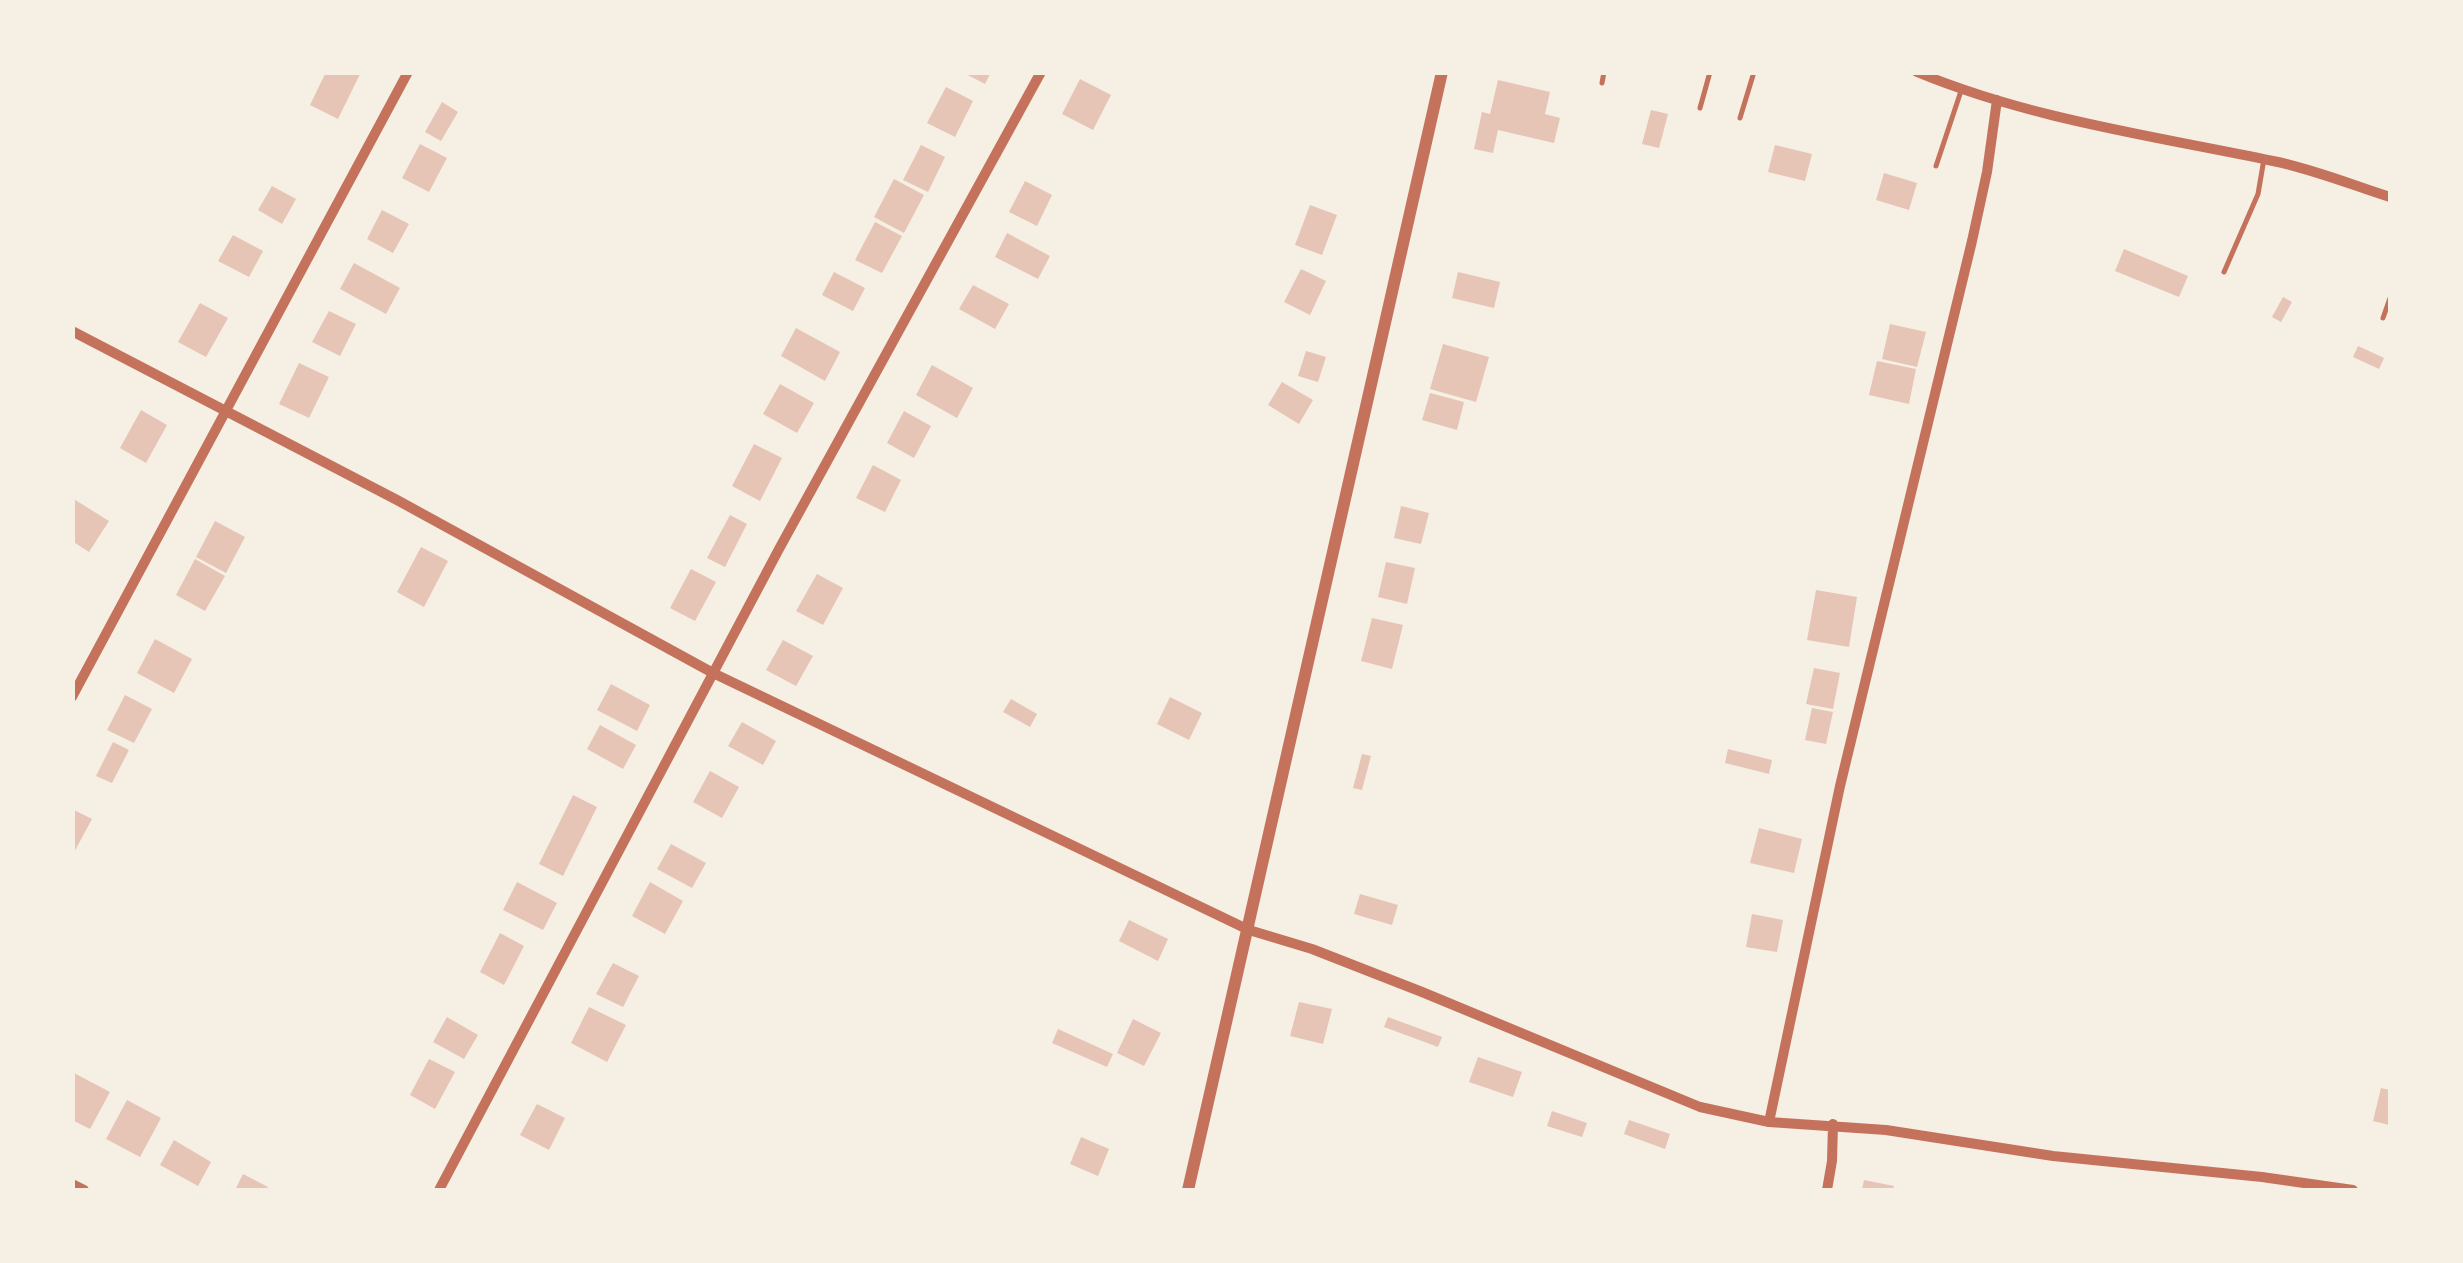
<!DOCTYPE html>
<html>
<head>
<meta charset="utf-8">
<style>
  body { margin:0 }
  #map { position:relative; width:2463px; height:1263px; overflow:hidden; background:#f6efe4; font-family:"Golos Text",sans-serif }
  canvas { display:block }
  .frame { position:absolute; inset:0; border:75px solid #f6efe4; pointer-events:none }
</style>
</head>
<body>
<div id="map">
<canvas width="2463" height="1263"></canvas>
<div class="frame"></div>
</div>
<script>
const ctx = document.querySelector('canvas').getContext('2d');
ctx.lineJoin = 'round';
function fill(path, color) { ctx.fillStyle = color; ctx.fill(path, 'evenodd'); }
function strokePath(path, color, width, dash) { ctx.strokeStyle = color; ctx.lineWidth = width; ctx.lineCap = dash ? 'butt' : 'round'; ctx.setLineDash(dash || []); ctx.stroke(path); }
fill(new Path2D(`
  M326,72h35l-23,47 -28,-14z
  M962,72h29l-6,12z
  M1080,79l31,16 -18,35 -31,-16z
  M1498,80l52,12 -5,22 15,4 -6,25 -56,-13 -5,23 -19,-4 8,-37 8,2z
  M946,87l27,14 -18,36 -28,-14z
  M442,102l16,10 -17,29 -16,-9z
  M1651,110l17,4 -9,34 -17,-4z
  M420,144l27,14 -18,34 -27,-14z
  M921,145l24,12 -17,35 -25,-12z
  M1775,145l37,9 -7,27 -37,-9z
  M1884,173l33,10 -8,27 -33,-10z
  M894,179l30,16 -20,38 -30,-16z
  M1025,181l27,14 -15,31 -28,-14z
  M272,186l24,13 -14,25 -24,-14z
  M1310,205l27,10 -15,40 -27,-10z
  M382,210l27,14 -16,29 -26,-14z
  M875,222l27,14 -20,37 -27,-13z
  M1007,233l43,23 -12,23 -43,-22z
  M233,235l30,16 -14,26 -31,-16z
  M2124,249l64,27 -9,21 -64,-26z
  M354,263l46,25 -14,26 -46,-25z
  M1301,269l25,12 -16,34 -26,-13z
  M834,272l31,16 -12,23 -31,-16z
  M1458,272l42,10 -6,26 -42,-10z
  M973,285l36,19 -14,25 -36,-20z
  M2283,297l9,5 -11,20 -9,-5z
  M200,303l28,15 -22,39 -28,-15z
  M329,311l27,13 -16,32 -28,-14z
  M1890,324l36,8 -9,35 -35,-8z
  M796,328l44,24 -15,29 -44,-25z
  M1443,344l46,13 -13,45 -46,-13z
  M2358,346l26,12 -5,11 -26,-12z
  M1306,351l20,6 -8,25 -20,-6z
  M1877,361l39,8 -7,35 -40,-9z
  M299,363l30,14 -20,41 -30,-14z
  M932,365l41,23 -16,30 -41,-23z
  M1282,382l31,18 -14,24 -31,-19z
  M780,384l34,19 -17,30 -34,-19z
  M1430,393l34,9 -7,28 -35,-10z
  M141,410l26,15 -21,38 -26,-15z
  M904,411l27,15 -17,32 -27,-15z
  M754,444l28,14 -22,43 -28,-15z
  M873,465l28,15 -16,32 -29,-14z
  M72,498l37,23 -20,31 -17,-11z
  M1401,506l28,7 -8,31 -27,-6z
  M730,515l17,9 -22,43 -18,-9z
  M215,521l30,16 -19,36 -30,-16z
  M421,547l27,14 -24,46 -27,-15z
  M195,559l30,17 -20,35 -29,-16z
  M1386,562l29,6 -8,36 -29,-7z
  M691,569l25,13 -21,39 -25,-13z
  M817,574l26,14 -20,37 -27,-14z
  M1816,590l41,7 -8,50 -42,-7z
  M1372,618l31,7 -11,44 -31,-8z
  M155,639l37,20 -18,34 -37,-20z
  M783,640l30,16 -17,30 -30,-16z
  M1814,668l26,5 -7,36 -27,-5z
  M611,684l39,21 -13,26 -40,-21z
  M125,695l27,14 -18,34 -27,-13z
  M1170,697l32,16 -13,27 -32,-16z
  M1011,699l26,15 -7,13 -27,-15z
  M1812,708l21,4 -7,32 -21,-4z
  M742,722l34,19 -13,24 -35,-19z
  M600,725l36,20 -13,24 -36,-20z
  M113,742l16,8 -17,33 -16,-7z
  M1728,749l44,11 -3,14 -44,-11z
  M1362,754l9,2 -9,34 -9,-2z
  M710,771l29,16 -17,31 -29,-16z
  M573,795l24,12 -34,69 -24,-12z
  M72,809l20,10 -20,37z
  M1759,828l43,11 -8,34 -44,-10z
  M671,844l35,19 -14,25 -35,-19z
  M517,882l40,21 -14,27 -40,-20z
  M650,882l33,19 -18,33 -33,-18z
  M1360,894l38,11 -6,20 -38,-11z
  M1752,914l31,6 -6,32 -31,-5z
  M1129,920l39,19 -10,22 -39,-20z
  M500,933l24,13 -20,39 -24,-13z
  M613,963l26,13 -16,31 -27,-13z
  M1299,1002l33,7 -9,35 -33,-8z
  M589,1007l37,18 -19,37 -36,-19z
  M447,1017l31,18 -14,24 -31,-17z
  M1388,1017l54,20 -4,10 -54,-20z
  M1133,1019l28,14 -17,33 -27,-13z
  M1058,1029l55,25 -6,13 -55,-24z
  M1478,1057l44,15 -9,25 -44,-15z
  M429,1059l26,13 -20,37 -25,-14z
  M72,1072l38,20 -20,37 -18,-9z
  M2381,1088l9,2 -1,35 -16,-4z
  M127,1100l34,18 -21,39 -34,-18z
  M537,1104l28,14 -16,32 -29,-15z
  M1552,1111l35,12 -5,14 -35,-11z
  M1629,1120l41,14 -5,15 -41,-15z
  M1081,1137l28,12 -11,27 -28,-12z
  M174,1140l37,22 -13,24 -38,-21z
  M243,1174l25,13 -2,3h-31z
  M1864,1180l30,6 -1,4h-31z`), '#e6c5b7');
strokePath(new Path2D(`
  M1602,83l2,-11
  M1700,108l10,-36
  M1740,118l14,-46
  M1936,166l25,-75
  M2224,272l34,-78 6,-35
  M2383,318l7,-20`), '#c5725c', 5);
strokePath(new Path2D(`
  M1917,72c113,47 237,64 356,89 40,8 79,24 117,36
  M72,331l325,169 316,173 536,257 63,19 110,43 278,115 69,15 117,8 167,26 209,21 91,13
  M72,697l336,-625
  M1769,1122l71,-336 132,-545 15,-69 10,-72
  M72,1184l12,6
  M439,1190l340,-641 262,-477
  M1827,1190l5,-29 1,-37`), '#c5725c', 10);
strokePath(new Path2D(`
  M1188,1190c87,-372 166,-746 254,-1118`), '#c5725c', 12);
</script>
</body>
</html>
